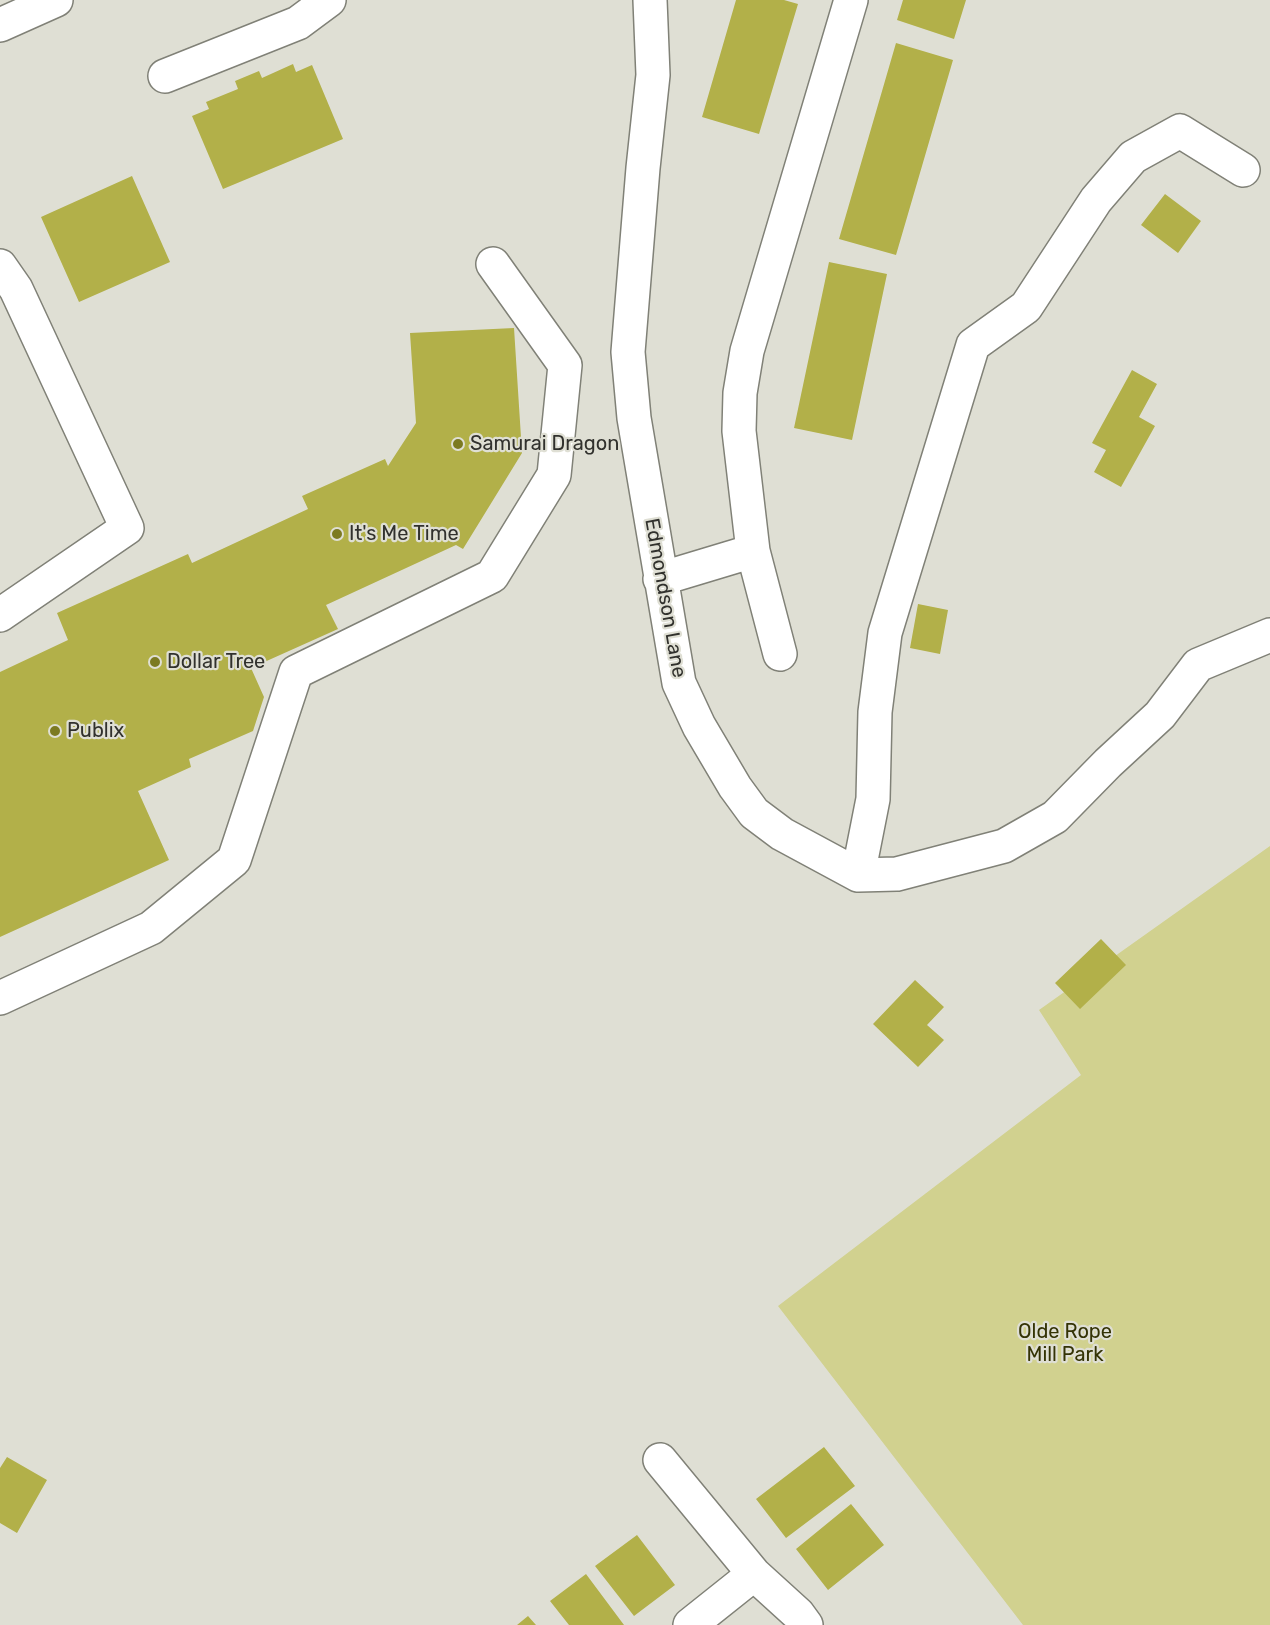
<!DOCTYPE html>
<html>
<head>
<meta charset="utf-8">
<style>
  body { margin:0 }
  canvas { display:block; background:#dfdfd4 }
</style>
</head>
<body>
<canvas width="1270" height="1625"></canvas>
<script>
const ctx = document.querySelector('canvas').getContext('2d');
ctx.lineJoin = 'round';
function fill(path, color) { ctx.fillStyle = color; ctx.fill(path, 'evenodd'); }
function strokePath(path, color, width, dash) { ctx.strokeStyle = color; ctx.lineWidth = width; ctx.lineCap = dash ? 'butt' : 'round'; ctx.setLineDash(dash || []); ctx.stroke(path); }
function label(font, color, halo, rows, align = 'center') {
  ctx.font = font + ' Rubik,sans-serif'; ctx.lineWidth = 4.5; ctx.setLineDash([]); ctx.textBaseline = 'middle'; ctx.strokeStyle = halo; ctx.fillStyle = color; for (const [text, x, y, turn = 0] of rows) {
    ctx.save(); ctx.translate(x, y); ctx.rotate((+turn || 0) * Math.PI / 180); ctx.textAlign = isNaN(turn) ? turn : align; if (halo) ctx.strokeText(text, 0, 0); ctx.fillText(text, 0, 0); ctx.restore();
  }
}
fill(new Path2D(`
  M1270,846v779h-247l-245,-319 303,-231 -42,-65z`), '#d1d18f');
fill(new Path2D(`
  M736,0h48l14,4 -39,130 -57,-17z
  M903,0h63l-12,39 -57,-19z
  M896,43l57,17 -57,195 -57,-16z
  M293,64l3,8 16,-7 31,74 -120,50 -31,-73 17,-7 -3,-7 32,-13 -3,-8 24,-10 3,7z
  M132,176l38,86 -91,40 -38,-85z
  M1165,194l36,27 -23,32 -37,-28z
  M829,262l58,12 -35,166 -58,-12z
  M514,328l8,125 -59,96 -7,-4 -130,60 12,24 -87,39 13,29 -11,34 -64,28 2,8 -53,24 31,69 -169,77v-265l68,-32 -11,-27 131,-59 4,9 116,-54 -6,-13 83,-37 3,7 28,-43 -6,-90z
  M1132,370l25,14 -18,33 16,9 -34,61 -27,-15 12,-22 -14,-7z
  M918,604l30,6 -8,44 -30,-6z
  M1101,939l25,26 -46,44 -25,-26z
  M915,980l29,27 -17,18 17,15 -26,27 -45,-43z
  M824,1447l31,39 -69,52 -30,-39z
  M7,1457l40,23 -30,53 -17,-10v-55z
  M851,1504l33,41 -56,45 -32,-41z
  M637,1535l38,50 -41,31 -39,-50z
  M586,1574l38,51h-55l-19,-24z
  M528,1616l8,9h-19z`), '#b2b049');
const minor = new Path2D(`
  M650,0l3,75 -10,93 -15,184 6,66 45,265 20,43 36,61 19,26 28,21 76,41 39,-1 107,-28 51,-29 53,-54 52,-48 38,-50 72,-30
  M165,76l133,-53 31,-23
  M0,266l16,23 111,239 -127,87
  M753,551l27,103
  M660,579l93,-28 -14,-120 1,-38 7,-42 104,-351
  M858,875l15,-76 2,-87 10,-79 88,-288 53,-38 70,-107 37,-43 47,-26 63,39
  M0,998l151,-70 83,-68 62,-188 196,-96 62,-101 11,-110 -72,-101
  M660,1460l94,114
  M690,1625l64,-51 44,40 8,11`);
const major = new Path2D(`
  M0,25l56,-25`);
strokePath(minor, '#808177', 36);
strokePath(major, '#808177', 36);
strokePath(minor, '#fff', 33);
strokePath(major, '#fff', 33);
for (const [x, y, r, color] of [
  [458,444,6,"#7c7a21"],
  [337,534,6,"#7c7a21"],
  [155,662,6,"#7c7a21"],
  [55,731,6,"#7c7a21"]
]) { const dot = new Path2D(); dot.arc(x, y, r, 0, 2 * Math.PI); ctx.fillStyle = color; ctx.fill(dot); strokePath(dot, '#dfdfd4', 2); }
label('20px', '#31312d', '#dfdfd4', [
  ["Samurai Dragon",470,444],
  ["It's Me Time",349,534],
  ["Dollar Tree",167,662],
  ["Publix",67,731]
], 'left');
label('20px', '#31312d', '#dfdfd4', [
  ["Edmondson Lane",665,598,80]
]);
label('20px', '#343305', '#dfdfd4', [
  ["Olde Rope",1065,1332],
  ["Mill Park",1065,1355]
]);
</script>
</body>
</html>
